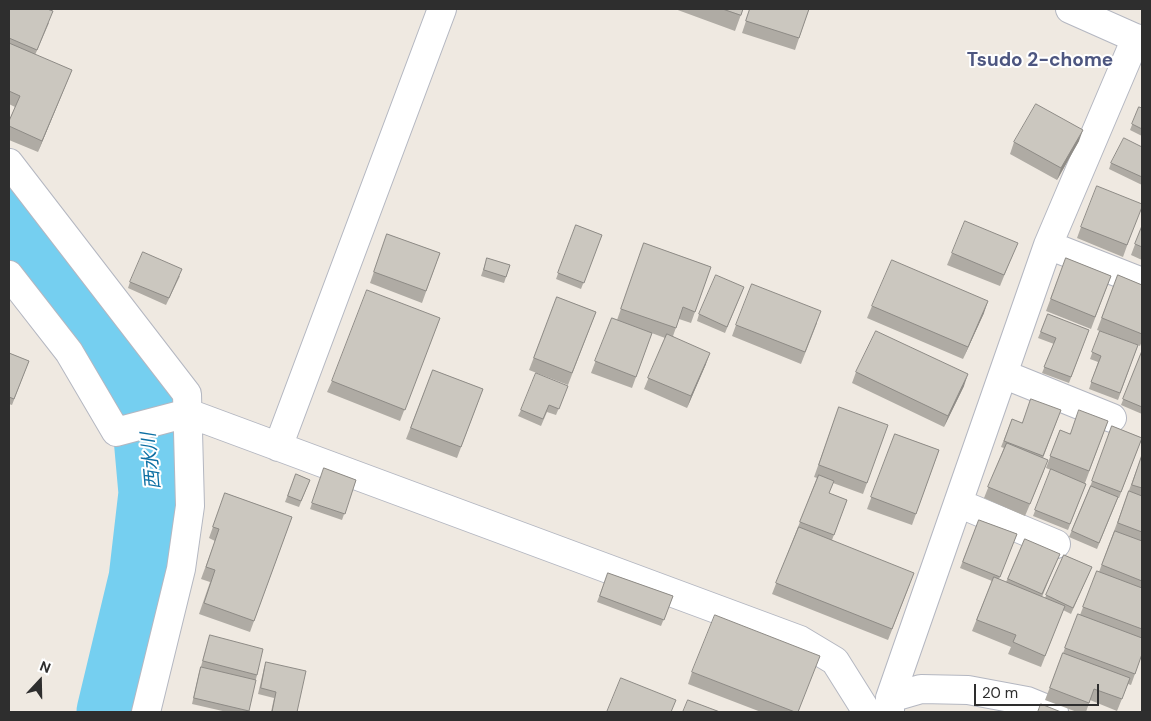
<!DOCTYPE html>
<html>
<head>
<meta charset="utf-8">
<style>
  body { margin:0 }
  #map { position:relative; width:1151px; height:721px; overflow:hidden; background:#efe9e1; font-family:"DM Sans",sans-serif }
  canvas { display:block }
  .frame { position:absolute; inset:0; border:10px solid #2e2e2e; pointer-events:none }
  .north { position:absolute; left:15px; top:656px; width:50px; height:50px; -webkit-text-stroke:4px #fff; paint-order:stroke; rotate:21deg; font-size:14px; font-weight:700; line-height:20px; text-align:center; color:#2e2e2e }
  .north::after { content:''; display:block; margin:auto; width:18px; height:22px; background:#2e2e2e; clip-path:polygon(50% 0,100% 100%,50% 72%,0 100%) }
  .scale { position:absolute; left:974px; top:684px; width:125px; height:22px; box-sizing:border-box; border:2px solid #2e2e2e; border-top:0; padding-left:6px; font-size:15px; line-height:18px; white-space:nowrap; color:#2e2e2e; -webkit-text-stroke:4px #fff; paint-order:stroke }
</style>
</head>
<body>
<div id="map">
<canvas width="1151" height="721"></canvas>
<div class="frame"></div>
<div class="north">N</div>
<div class="scale">20 m</div>
</div>
<script>
const ctx = document.querySelector('canvas').getContext('2d');
ctx.lineJoin = 'round';
function strokePath(path, color, width, dash) { ctx.strokeStyle = color; ctx.lineWidth = width; ctx.lineCap = dash ? 'butt' : 'round'; ctx.setLineDash(dash || []); ctx.stroke(path); }
function fill(path, color) { ctx.fillStyle = color; ctx.fill(path, 'evenodd'); }
function label(font, color, halo, rows, align = 'center') {
  ctx.font = font + ' "DM Sans","Noto Sans JP",sans-serif'; ctx.lineWidth = 4; ctx.setLineDash([]); ctx.textBaseline = 'middle'; ctx.strokeStyle = halo; ctx.fillStyle = color; for (const [text, x, y, turn = 0] of rows) {
    ctx.save(); ctx.translate(x, y); ctx.rotate((+turn || 0) * Math.PI / 180); ctx.textAlign = isNaN(turn) ? turn : align; if (halo) ctx.strokeText(text, 0, 0); ctx.fillText(text, 0, 0); ctx.restore();
  }
}
strokePath(new Path2D(`
  M9,219l102,135 39,72 6,67 -10,86 -32,133`), '#75cff0', 75);
const minor = new Path2D(`
  M1070,9l72,32
  M9,163l178,231 3,112 -9,63 -35,143
  M1048,245l94,37
  M9,275l60,77 47,80 72,-19 612,227 35,21 32,51
  M1003,374l109,44
  M278,447l164,-438
  M958,503l98,41
  M890,698l31,-9 47,1 59,11 27,11
  M890,712v-14l158,-453 88,-207`);
strokePath(minor, '#b4b7c1', 30);
strokePath(minor, '#fff', 28);
fill(new Path2D(`
  M9,9l40,14 -14,32 37,15 -34,82 -29,-12v-19l6,-14 -6,-3z
  M675,9h68l-8,22z
  M750,9h59l-14,41 -53,-17z
  M1139,107l3,1v28l-12,-6z
  M1079,141l-22,39 -47,-26 4,-12z
  M1142,147v38l-33,-16 2,-6z
  M1142,204l-19,53 -46,-19 4,-11z
  M576,225l26,10 -21,54 -25,-10z
  M1142,226v34l-11,-5z
  M387,234l53,19 -18,50 -52,-20z
  M644,243l67,24 -20,56 -12,-4 -6,17 33,28 -19,44 -43,-19 21,-51 -16,-6 3,1 -20,55 -41,-15 21,-55 5,2z
  M952,253l61,1 -13,32 -53,-21z
  M487,258l23,7 -6,18 -23,-7z
  M1066,258l45,18 -20,53 -45,-18z
  M1118,275l24,10v56l-2,5 -43,-16z
  M180,276l-14,29 -38,-17 2,-6z
  M744,287l-19,46 -28,-12 2,-7z
  M557,297l39,15 -28,73 -39,-15z
  M872,306l112,7 -21,46 -96,-41z
  M1048,314l41,16 -20,53 -27,-10 12,-29 -16,-6z
  M440,318l-40,103 -73,-29 5,-11z
  M817,323l-16,41 -69,-28 4,-11z
  M1100,331l38,14 -20,55 -29,-11 9,-27 -8,-3z
  M1142,351v63l-21,-9z
  M9,353l20,8 -17,44 -3,-1z
  M433,370l50,19 -26,69 -51,-19z
  M856,372l108,14 -20,41 -92,-44z
  M568,386l-12,29 -9,-3 -6,14 -23,-10 3,-6z
  M839,407l28,76 -4,11 -30,-11 -4,10 18,7 -15,40 78,44 -22,56 -116,-46 45,-116 -3,-1z
  M1061,410l-18,48 1,13 -19,45 -41,-18 20,-50 -3,-1 11,-28 10,4z
  M1108,421l-23,62 1,1 -18,46 -35,-14 18,-46 -5,-2 14,-38 10,4z
  M1112,426l30,12 -23,60h-1l-21,51 -28,-12 21,-50z
  M895,434l44,16 -27,75 -45,-16z
  M1142,455v199l-11,31 -3,-1 -11,27 -27,-11 -4,12h-9l-32,-12 33,-86 2,1 17,-44 2,1z
  M324,468l32,12 -14,40 -32,-11z
  M296,474l14,6 -11,27 -14,-5z
  M225,493l67,24 -42,115 -51,-18 11,-32 -9,-3 14,-38 -6,-3z
  M979,520l38,14 -18,45 7,3 19,-43 32,21 -15,37 3,1 19,-43 28,12 -21,47 -8,-4 -22,57 -33,-13 3,-7 -39,-16 20,-50 -32,-13z
  M608,573l65,23 -12,30 -64,-24z
  M210,635l47,40 -9,37h-21l-35,-8 7,-31z
  M266,662l31,50h-26l3,-14 -16,-4 6,-26z
  M692,672l106,40h-37l-73,-28z`), '#afaba4');
fill(new Path2D(`
  M72,70l-5,12 -29,70 4,-11z
  M1083,130l-4,11 -22,39 4,-12z
  M988,301l-4,12 -21,46 5,-12z
  M710,353l-4,11 -19,44 4,-12z
  M968,374l-4,12 -20,41 4,-11z`), '#8e8b86');
const building = new Path2D(`
  M9,9h38l6,2 -16,39 -28,-12z
  M723,9h20l-2,6z
  M750,9h59l-10,29 -53,-17z
  M9,43l63,27 -30,71 -33,-15v-5l11,-25 -11,-5z
  M1036,104l47,26 -22,38 -47,-26z
  M1139,107l3,1v21l-10,-5z
  M1124,138l18,9v30l-31,-14z
  M1097,186l45,18v3l-15,38 -46,-18z
  M965,221l53,22 -14,32 -52,-22z
  M576,225l26,10 -18,48 -26,-10z
  M1142,226v21l-7,-3z
  M387,234l53,19 -14,38 -52,-19z
  M644,243l67,24 -16,45 -12,-5 -7,21 -55,-19z
  M143,252l39,17 -13,29 -39,-16z
  M487,258l23,7 -4,12 -22,-7z
  M1066,258l45,18 -16,41 -44,-18z
  M892,260l96,41 -20,46 -96,-41z
  M716,275l28,12 -17,40 -28,-13z
  M1118,275l24,10v49l-40,-16z
  M752,284l69,27 -16,41 -69,-27z
  M367,290l73,28 -35,92 -73,-29z
  M557,297l39,15 -24,61 -38,-15z
  M1048,314l41,16 -18,47 -27,-10 12,-29 -15,-6z
  M612,318l40,15 -16,44 -41,-16z
  M876,331l92,43 -20,42 -92,-44z
  M1100,331l38,14 -18,48 -29,-11 10,-26 -9,-4z
  M667,334l43,19 -19,43 -43,-18z
  M1142,351v56l-19,-8z
  M9,353l20,8 -15,38 -5,-2z
  M433,370l50,19 -22,58 -50,-19z
  M536,373l32,13 -9,23 -10,-4 -6,14 -22,-9z
  M1031,399l30,11 -18,46 -39,-15 8,-22 10,4z
  M839,407l49,18 -21,58 -48,-18z
  M1079,410l29,11 -19,50 -39,-15 10,-26 10,4z
  M1112,426l30,12 -21,54 -29,-11z
  M895,434l44,16 -23,64 -45,-17z
  M1007,443l41,17 -18,44 -42,-17z
  M1142,455v33l-10,-3z
  M324,468l32,12 -11,34 -33,-11z
  M1051,469l35,15 -16,40 -35,-14z
  M296,474l14,6 -9,21 -13,-5z
  M819,475l15,6 -5,12 18,7 -13,35 -34,-13z
  M1091,486l27,11 -19,46 -27,-12z
  M1129,491l13,5v36l-24,-9z
  M225,493l67,24 -38,104 -50,-18 11,-33 -9,-3 13,-38 -6,-2z
  M979,520l38,14 -17,43 -37,-15z
  M799,527l115,46 -22,56 -116,-46z
  M1115,531l27,10v40l-40,-16z
  M1025,539l35,15 -18,40 -34,-15z
  M1064,555l28,12 -19,41 -27,-13z
  M1097,571l45,17v41l-59,-22z
  M608,573l65,23 -9,24 -64,-24z
  M994,577l71,29 -20,50 -32,-14 3,-7 -39,-15z
  M1078,614l64,24v16l-7,20 -70,-26z
  M715,615l105,41 -22,56h-3l-103,-40z
  M210,635l53,14 -6,26 -54,-14z
  M1063,653l67,25 -8,21 -28,-10 -5,14 -39,-15z
  M266,662l40,9 -9,41h-25l4,-20 -15,-4z
  M201,667l55,13 -7,31 -55,-13z
  M621,678l55,22 -5,12h-64z
  M688,700l32,12h-37z
  M1041,704l20,8h-23z`);
fill(building, '#cbc7bf');
strokePath(building, '#8e8b86', 1);
label('bold 19px', '#4d5680', '#fff', [
  ["Tsudo 2-chome",1040,61]
]);
label('italic 19px', '#0d6fa3', '#fff', [
  ["西水川",152,461,-95]
]);
</script>
</body>
</html>
